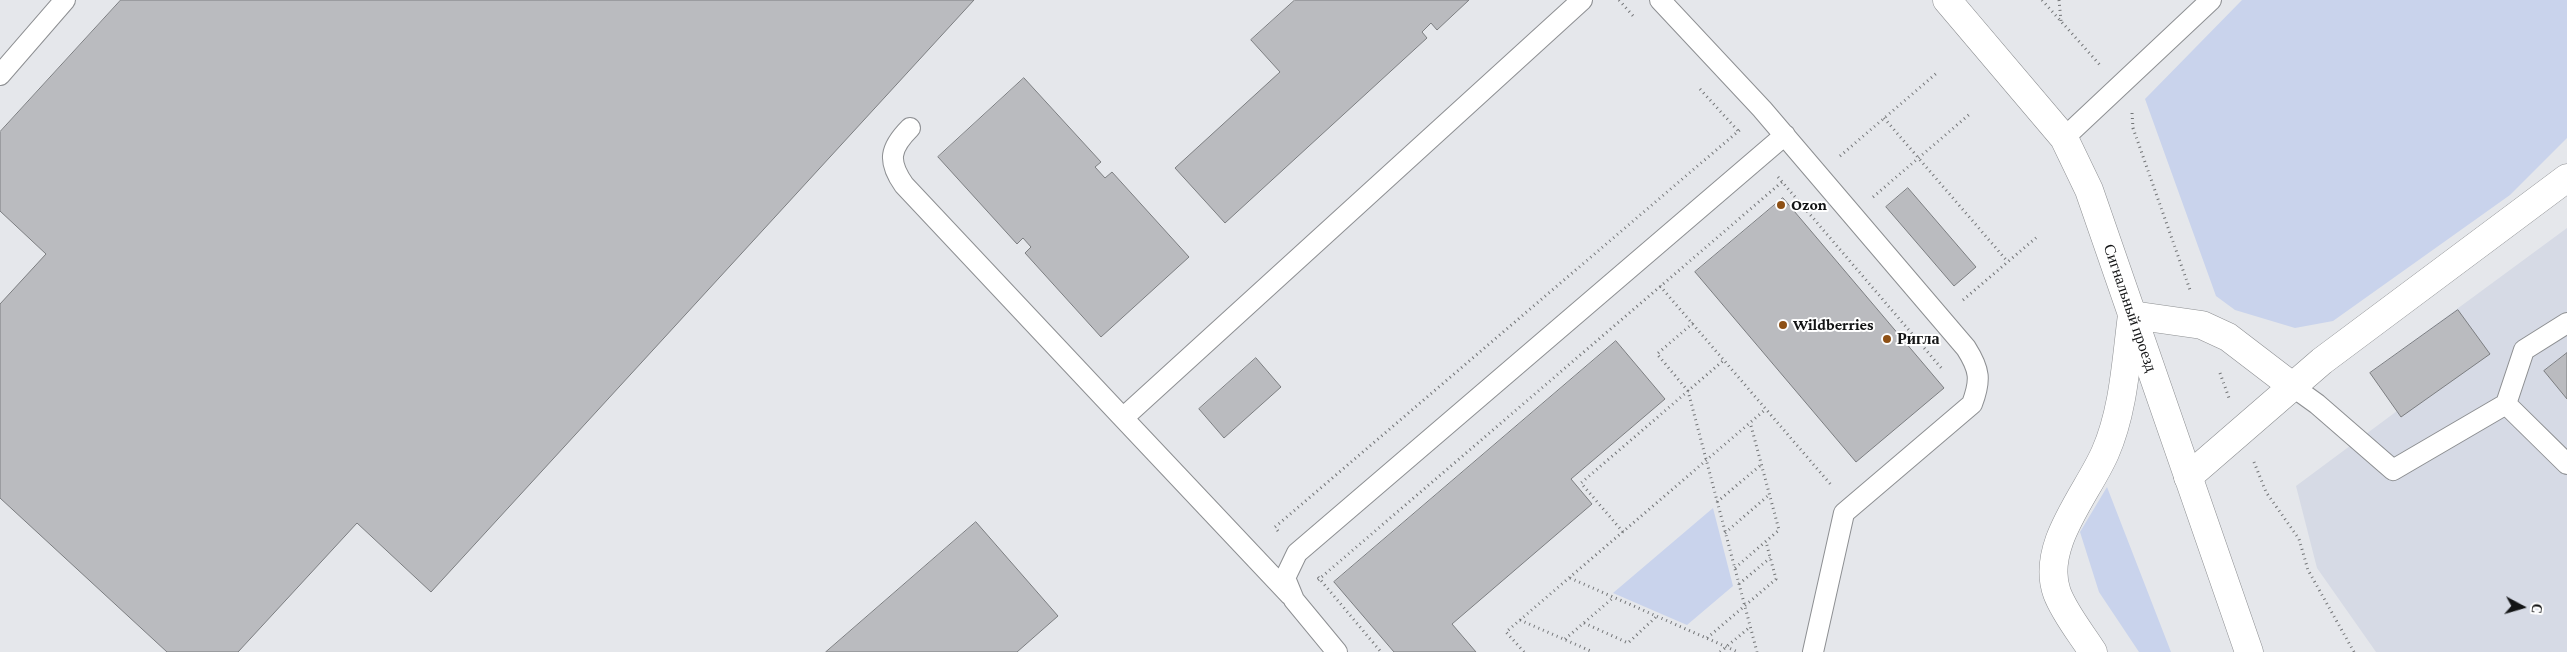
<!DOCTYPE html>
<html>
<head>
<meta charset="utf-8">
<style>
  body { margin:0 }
  #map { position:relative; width:2567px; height:652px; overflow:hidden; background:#e5e7eb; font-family:"Crimson Pro",serif }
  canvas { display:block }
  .north { position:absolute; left:2497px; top:582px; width:50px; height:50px; -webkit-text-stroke:4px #fff; paint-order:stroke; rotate:96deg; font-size:14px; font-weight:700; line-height:20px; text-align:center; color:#131415 }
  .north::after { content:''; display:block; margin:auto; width:18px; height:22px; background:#131415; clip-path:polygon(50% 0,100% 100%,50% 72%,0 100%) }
</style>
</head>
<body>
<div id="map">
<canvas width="2567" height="652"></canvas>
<div class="north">С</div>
</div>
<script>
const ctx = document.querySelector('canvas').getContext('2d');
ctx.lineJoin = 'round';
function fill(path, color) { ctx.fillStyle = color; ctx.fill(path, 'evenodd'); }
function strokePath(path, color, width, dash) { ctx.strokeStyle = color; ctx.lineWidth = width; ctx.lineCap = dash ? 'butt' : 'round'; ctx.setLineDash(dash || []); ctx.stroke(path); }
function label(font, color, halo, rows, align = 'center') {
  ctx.font = font + ' "Crimson Pro",serif'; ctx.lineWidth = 4; ctx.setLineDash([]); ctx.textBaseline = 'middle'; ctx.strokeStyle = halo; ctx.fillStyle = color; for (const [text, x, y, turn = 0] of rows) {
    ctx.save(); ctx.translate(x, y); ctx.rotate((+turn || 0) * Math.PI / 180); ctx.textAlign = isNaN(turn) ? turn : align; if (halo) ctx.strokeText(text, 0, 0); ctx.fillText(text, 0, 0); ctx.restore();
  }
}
fill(new Path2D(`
  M2567,228v424h-191l-59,-84 -21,-82 101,-75 -27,-38z`), '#d6dae5');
fill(new Path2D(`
  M2242,0h325v138l-57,57 -177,126 -38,7 -60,-18 -19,-14 -71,-197z
  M2107,487l64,165h-32l-40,-60 -19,-60z
  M1713,508l20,78 -46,39 -74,-32z`), '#c9d3ec');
const building = new Path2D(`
  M121,0h853l-543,592 -74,-69 -119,129h-71l-167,-154v-194l46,-50 -46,-43v-79z
  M1295,0h174l-32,30 -6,-7 -9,9 5,6 -202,185 -50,-55 105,-96 -29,-32z
  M1024,78l77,84 -6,5 10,11 7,-6 77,85 -88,80 -76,-84 6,-6 -8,-9 -6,6 -79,-87z
  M1908,188l68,79 -22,19 -68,-79z
  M1783,198l161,190 -88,74 -161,-190z
  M2458,310l32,44 -89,63 -31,-44z
  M1616,341l49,58 -94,80 21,25 -140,120 24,28h-82l-60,-70z
  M2567,353v46l-23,-28z
  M1256,358l25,29 -57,51 -25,-29z
  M976,522l82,94 -41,36h-191z`);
fill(building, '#babbbf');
strokePath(building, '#7c7e81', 1);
const lane = new Path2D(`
  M1660,0l102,109 204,239c14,22 15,32 6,56l-128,109 -31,139
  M0,75l65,-75
  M910,128c-20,20 -23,33 -6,57l219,233 459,-418
  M2064,138l147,-138
  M2292,386l25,18 76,66 113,-66 61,60
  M2506,404l18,-54 43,-27
  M1123,418l167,177
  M1337,652l-43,-52 -9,-22 12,-25 488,-418`);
const street = new Path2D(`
  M2188,477l134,-116 245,-183
  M2093,652c-12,-19 -28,-38 -36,-59 -17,-47 30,-99 48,-140 19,-43 21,-93 27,-138l70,10 26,12 64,49`);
const secondary = new Path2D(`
  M1947,0l117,138 25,52 160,462`);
strokePath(lane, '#8d8f92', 22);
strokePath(street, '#8d8f92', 29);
strokePath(secondary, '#8d8f92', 29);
strokePath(new Path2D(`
  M1619,0l16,18
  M2042,0l58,65
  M2059,0l2,21
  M1700,89l40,44
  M2132,113l1,15 57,162
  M1884,118l124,144
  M1840,156l98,-84
  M1778,177l165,193
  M1873,197l98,-84
  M1660,286l172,200
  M1963,300l74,-63
  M1693,323l-36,31 31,37 69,261
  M2220,373l9,25
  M2254,462l12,30 33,47 9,31 46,82
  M1717,502l45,-38
  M1278,531l-3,-4 467,-399
  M1623,532l-42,-49 143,-123
  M1725,533l45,-39
  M1735,568l44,-38 -29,-108
  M1318,577l63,75
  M1570,578l168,74
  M1318,580l464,-398
  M1739,584l31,-26
  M1520,620l73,32
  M1584,623l44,20 29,-27
  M1707,638l69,-59 -10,-37
  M1565,639l49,-42
  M1524,652l-18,-20 260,-223
  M1720,652l30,-25`), '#737577', 3, [1, 4]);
strokePath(lane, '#fff', 20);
strokePath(street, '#fff', 28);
strokePath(secondary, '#fff', 28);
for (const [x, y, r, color] of [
  [1781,205,5,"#8e5015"],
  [1783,325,5,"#8e5015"],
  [1887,339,5,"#8e5015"]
]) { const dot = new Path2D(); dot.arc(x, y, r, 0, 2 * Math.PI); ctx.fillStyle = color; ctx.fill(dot); strokePath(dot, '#fff', 2); }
label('bold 16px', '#131415', '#fff', [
  ["Ozon",1791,205],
  ["Wildberries",1793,325],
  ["Ригла",1897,339]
], 'left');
label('16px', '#131415', '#fff', [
  ["Сигнальный проезд",2130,308,71]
]);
</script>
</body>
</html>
